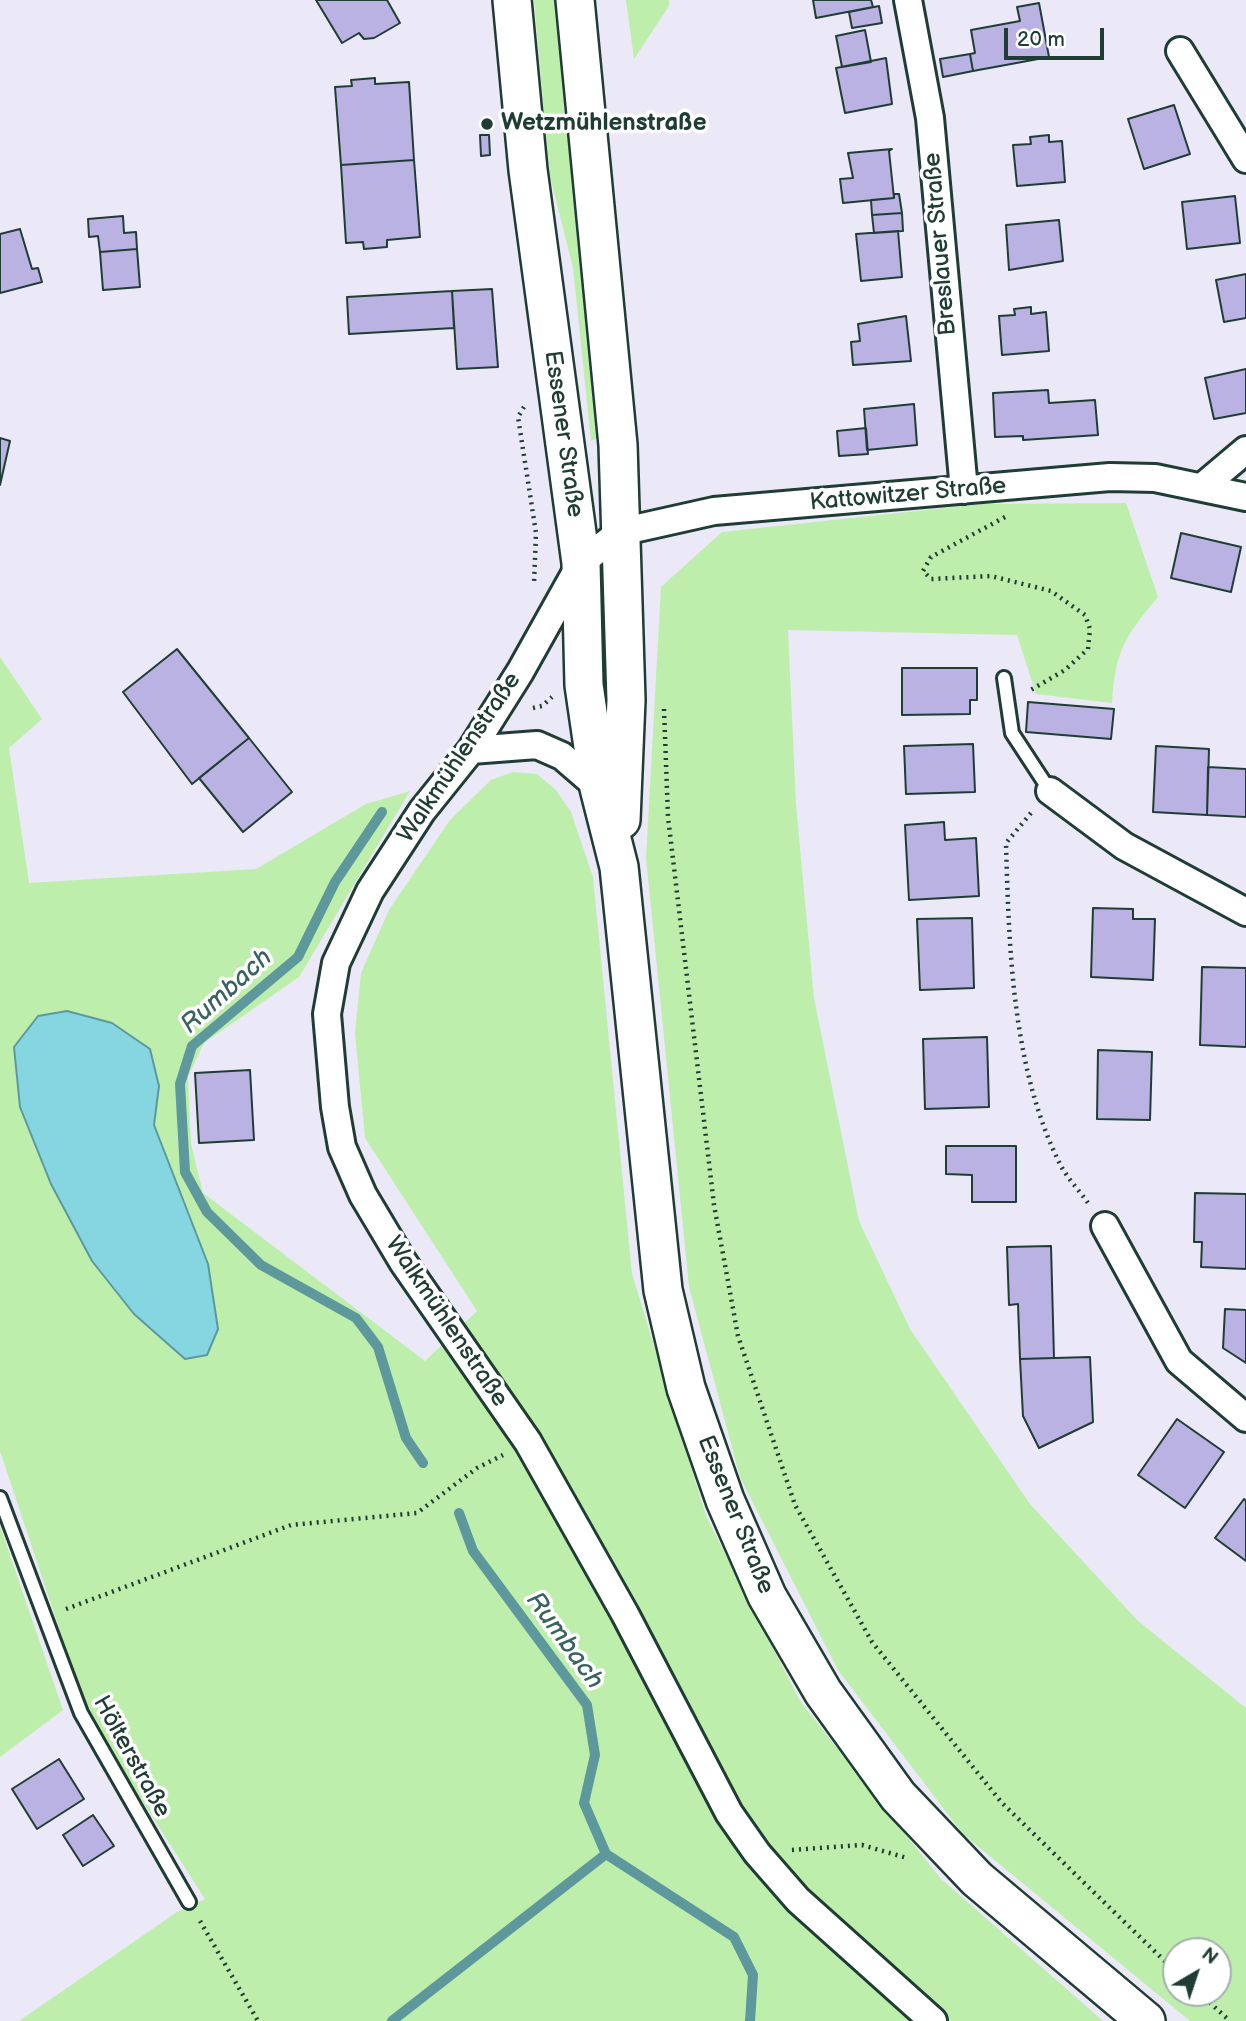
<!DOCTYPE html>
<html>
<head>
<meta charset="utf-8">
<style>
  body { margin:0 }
  #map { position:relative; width:1246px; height:2021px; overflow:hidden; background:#ebe8f7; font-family:"Balsamiq Sans",sans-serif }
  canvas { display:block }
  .north { position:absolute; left:1162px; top:1937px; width:70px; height:70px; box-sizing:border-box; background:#fff; border:2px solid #a5b1ae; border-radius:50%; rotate:39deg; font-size:19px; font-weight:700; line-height:28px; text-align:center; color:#1f3d34 }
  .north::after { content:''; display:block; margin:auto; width:24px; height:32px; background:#1f3d34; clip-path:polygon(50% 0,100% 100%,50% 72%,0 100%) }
  .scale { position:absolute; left:1004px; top:28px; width:100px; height:32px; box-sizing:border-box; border:4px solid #1f3d34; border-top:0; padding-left:9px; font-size:21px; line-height:24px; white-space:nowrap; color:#1f3d34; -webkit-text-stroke:5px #fff; paint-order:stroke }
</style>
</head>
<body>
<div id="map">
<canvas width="1246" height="2021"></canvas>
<div class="north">N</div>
<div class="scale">20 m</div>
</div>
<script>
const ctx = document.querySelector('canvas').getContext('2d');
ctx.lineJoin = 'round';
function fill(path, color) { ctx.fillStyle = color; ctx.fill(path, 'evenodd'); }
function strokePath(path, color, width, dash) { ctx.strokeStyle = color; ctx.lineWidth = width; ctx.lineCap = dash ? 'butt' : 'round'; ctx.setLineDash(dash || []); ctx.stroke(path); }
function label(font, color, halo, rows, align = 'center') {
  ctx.font = font + ' "Balsamiq Sans",sans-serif'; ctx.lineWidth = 7; ctx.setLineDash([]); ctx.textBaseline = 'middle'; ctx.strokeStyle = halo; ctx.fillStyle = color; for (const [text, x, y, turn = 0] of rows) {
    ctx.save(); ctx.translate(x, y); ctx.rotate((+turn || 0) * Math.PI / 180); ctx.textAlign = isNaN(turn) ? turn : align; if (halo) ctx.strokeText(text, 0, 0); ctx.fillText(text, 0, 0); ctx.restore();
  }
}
fill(new Path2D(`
  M534,0h22l42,438 -7,3 -18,-173 -23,-92z
  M626,0h43v6l-35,53z
  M1126,503l32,94c-33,39 -43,54 -46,106l-76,-9 -19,-59 -229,-5 8,175 18,193 45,223 51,108 120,175 108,117 108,87v313h-56l-227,-187 -125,-164 -98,-193 -51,-190 -43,-429 15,-271 61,-55 260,-28zM1176,1951h42v42h-42z
  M0,657l42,62 -33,29 20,135 227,-14 110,-65 44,-13 -111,186 -95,66 -16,34 3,67 12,49 222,168 52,-50 -112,-173 -10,-104 6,-61 28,-63 61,-90 41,-40 22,-8 24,2 19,16 15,22 22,65 39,397 74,242 94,185 140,177 163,143h-1084l158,-109 28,-13 -116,-181 -89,-267z
  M0,1526l63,184 -63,47z`), '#beeeac');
const water = new Path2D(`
  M67,1011l45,12 38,26 9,37 -5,39 54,139 10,65 -11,26 -22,4 -51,-45 -42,-53 -41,-77 -31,-77 -6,-60 24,-31z`);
fill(water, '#86d6e1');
strokePath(water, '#5d999c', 2);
strokePath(new Path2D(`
  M382,812l-47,70 -37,75 -106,89 -12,38 5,88 22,40 54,53 95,53 22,29 28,91 17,25
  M459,1513l14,38 114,154 8,50 -11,48 22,51 128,83 19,38 -3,46
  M392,2021l214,-167`), '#5d999c', 10);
const building = new Path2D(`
  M316,0h71l13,23 -26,15 -10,1 -5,-6 -17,10z
  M813,0h58l2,7 -57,11z
  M1039,3l10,54 -76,14 -3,-17 5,-1 -4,-23 49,-9 -3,-14z
  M879,6l3,17 -30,5 -3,-16z
  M865,30l6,32 -29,5 -6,-31z
  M970,54l3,17 -30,6 -3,-18z
  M886,58l6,46 -47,9 -9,-45z
  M375,78v6l34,-2 5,78 -73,5 -6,-78 17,-1 -1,-6z
  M1174,105l16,49 -46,15 -16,-50z
  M480,135h9l1,20 -9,1z
  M1049,135v7l13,-1 3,41 -48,4 -4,-41 18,-1 -1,-7z
  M892,149l-3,2 5,47 -51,5 -3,-24 13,-1 -5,-25z
  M414,160l6,77 -33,3v7l-23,2 -1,-7 -17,1 -5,-78z
  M894,194h5l3,19 -30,2 -1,-15 23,-2z
  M1235,196l5,47 -53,6 -5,-47z
  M902,213l1,18 -29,2 -2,-18z
  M123,216l1,17 12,-1 1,17 -37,3 -2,-16 -9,1 -1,-18z
  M1059,220l4,41 -54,9 -3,-45z
  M20,229l12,40 6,-1 4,14 -42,11v-59z
  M898,231l4,46 -41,4 -5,-47z
  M137,249l3,38 -37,3 -3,-38z
  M1246,274v44l-22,4 -8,-42z
  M492,289l6,78 -41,2 -5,-78z
  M452,291l2,37 -105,6 -2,-37z
  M1031,307v7l15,-2 3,39 -47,4 -3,-39 16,-1 -1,-6z
  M906,316l5,45 -58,4 -2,-23 9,-1 -2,-17z
  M1246,369v44l-32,6 -9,-41z
  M1048,390l1,13 46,-3 3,35 -75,5v-4l-28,1 -2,-44z
  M914,404l3,41 -50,5 -3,-41z
  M866,428l2,26 -29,2 -2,-25z
  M0,438l10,3 -10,44z
  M1181,533l60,14 -10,45 -60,-14z
  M177,649l72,89 -57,46 -69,-92z
  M902,668h75v32h-7v14l-68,1z
  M1028,702l86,7 -3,30 -85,-7z
  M249,738l43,54 -49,40 -44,-54z
  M973,744l2,48 -69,2 -2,-48z
  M1156,746l53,3 -2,66 -54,-3z
  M1208,767l38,2v48l-39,-2z
  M944,822l1,18 31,-2 3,58 -70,4 -4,-75z
  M1093,908l40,1v10h22l-2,61 -62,-3z
  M972,918l2,70 -54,2 -3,-71z
  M1202,967l44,1v79l-46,-2z
  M987,1037l2,70 -64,2 -2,-70z
  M1098,1050l54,2 -2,68 -53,-1z
  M250,1070l4,70 -55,3 -4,-70z
  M946,1146h70v56h-44v-27l-26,-1z
  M1195,1193l51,1v75l-45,-2 1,-25h-8z
  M1051,1246l3,112 -34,1 -2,-55 -9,1 -2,-58z
  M1225,1309l21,1v53l-23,-15z
  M1090,1357l3,65 -54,26 -16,-32 -3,-57z
  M1177,1419l47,33 -39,56 -47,-33z
  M1244,1499l2,2v60l-31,-23z
  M59,1759l25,40 -47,30 -25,-40z
  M93,1815l21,31 -31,20 -20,-31z`);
fill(building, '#bbb2e4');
strokePath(building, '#1f3d34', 2);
const service = new Path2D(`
  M1004,678l8,55 38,58
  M0,1498l81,215 108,189`);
const minor = new Path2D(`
  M908,0l22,118 34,372
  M1180,51l66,108
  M1202,487l44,-37
  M471,750l66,-5 25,11 37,32
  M1050,791l74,55 122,66
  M1105,1226l74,135 67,57
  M933,2021l-135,-121 -41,-47 -28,-40 -104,-199 -97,-172 -125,-180 -40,-67 -21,-48 -7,-40 -8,-93 9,-51 34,-72 52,-80 49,-61 49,-78 61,-109 39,-31 94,-21 396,-34 45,1 91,19`);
const secondary = new Path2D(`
  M512,0l16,170 53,393 3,122 15,103 20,79 44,423 23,98 39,112 42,96 56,96 75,104 79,83 169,142
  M575,0l43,445 8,255 -5,120`);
strokePath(service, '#1f3d34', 18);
strokePath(minor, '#1f3d34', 32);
strokePath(secondary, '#1f3d34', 42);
strokePath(new Path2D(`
  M524,407l-6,10 18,116 -2,51
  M1005,517l-74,40 -8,14 8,8 60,-3 60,15 34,24 5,14 -2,20 -23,21 -36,21
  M533,708l9,-2 10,-9
  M664,709l4,108 46,388 24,131 57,169 77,137 130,161 174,169
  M1031,813l-25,30c3,105 6,225 54,321 7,14 19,26 28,39
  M66,1609l225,-84 126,-12 60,-45 26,-13
  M792,1850l70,-5 45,13
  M200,1921l58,100
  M1199,1993l31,28`), '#1f3d34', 4.5, [2, 5]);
strokePath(service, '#fff', 12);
strokePath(minor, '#fff', 26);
strokePath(secondary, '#fff', 37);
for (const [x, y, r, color] of [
  [487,124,7,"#1f3d34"]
]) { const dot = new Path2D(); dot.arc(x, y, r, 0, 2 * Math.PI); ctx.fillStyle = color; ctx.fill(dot); strokePath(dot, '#fff', 2.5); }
label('bold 24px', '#1f3d34', '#fff', [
  ["Wetzmühlenstraße",501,124]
], 'left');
label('24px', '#1f3d34', '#fff', [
  ["Breslauer Straße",941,244,-95],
  ["Essener Straße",563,434,82],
  ["Kattowitzer Straße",908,495,-5],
  ["Walkmühlenstraße",460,758,-56],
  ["Walkmühlenstraße",446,1322,56],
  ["Essener Straße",735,1515,68],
  ["Hölterstraße",131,1757,61]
]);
label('italic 26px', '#39635f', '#fff', [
  ["Rumbach",227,992,-42],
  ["Rumbach",564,1641,54]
]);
</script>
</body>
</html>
